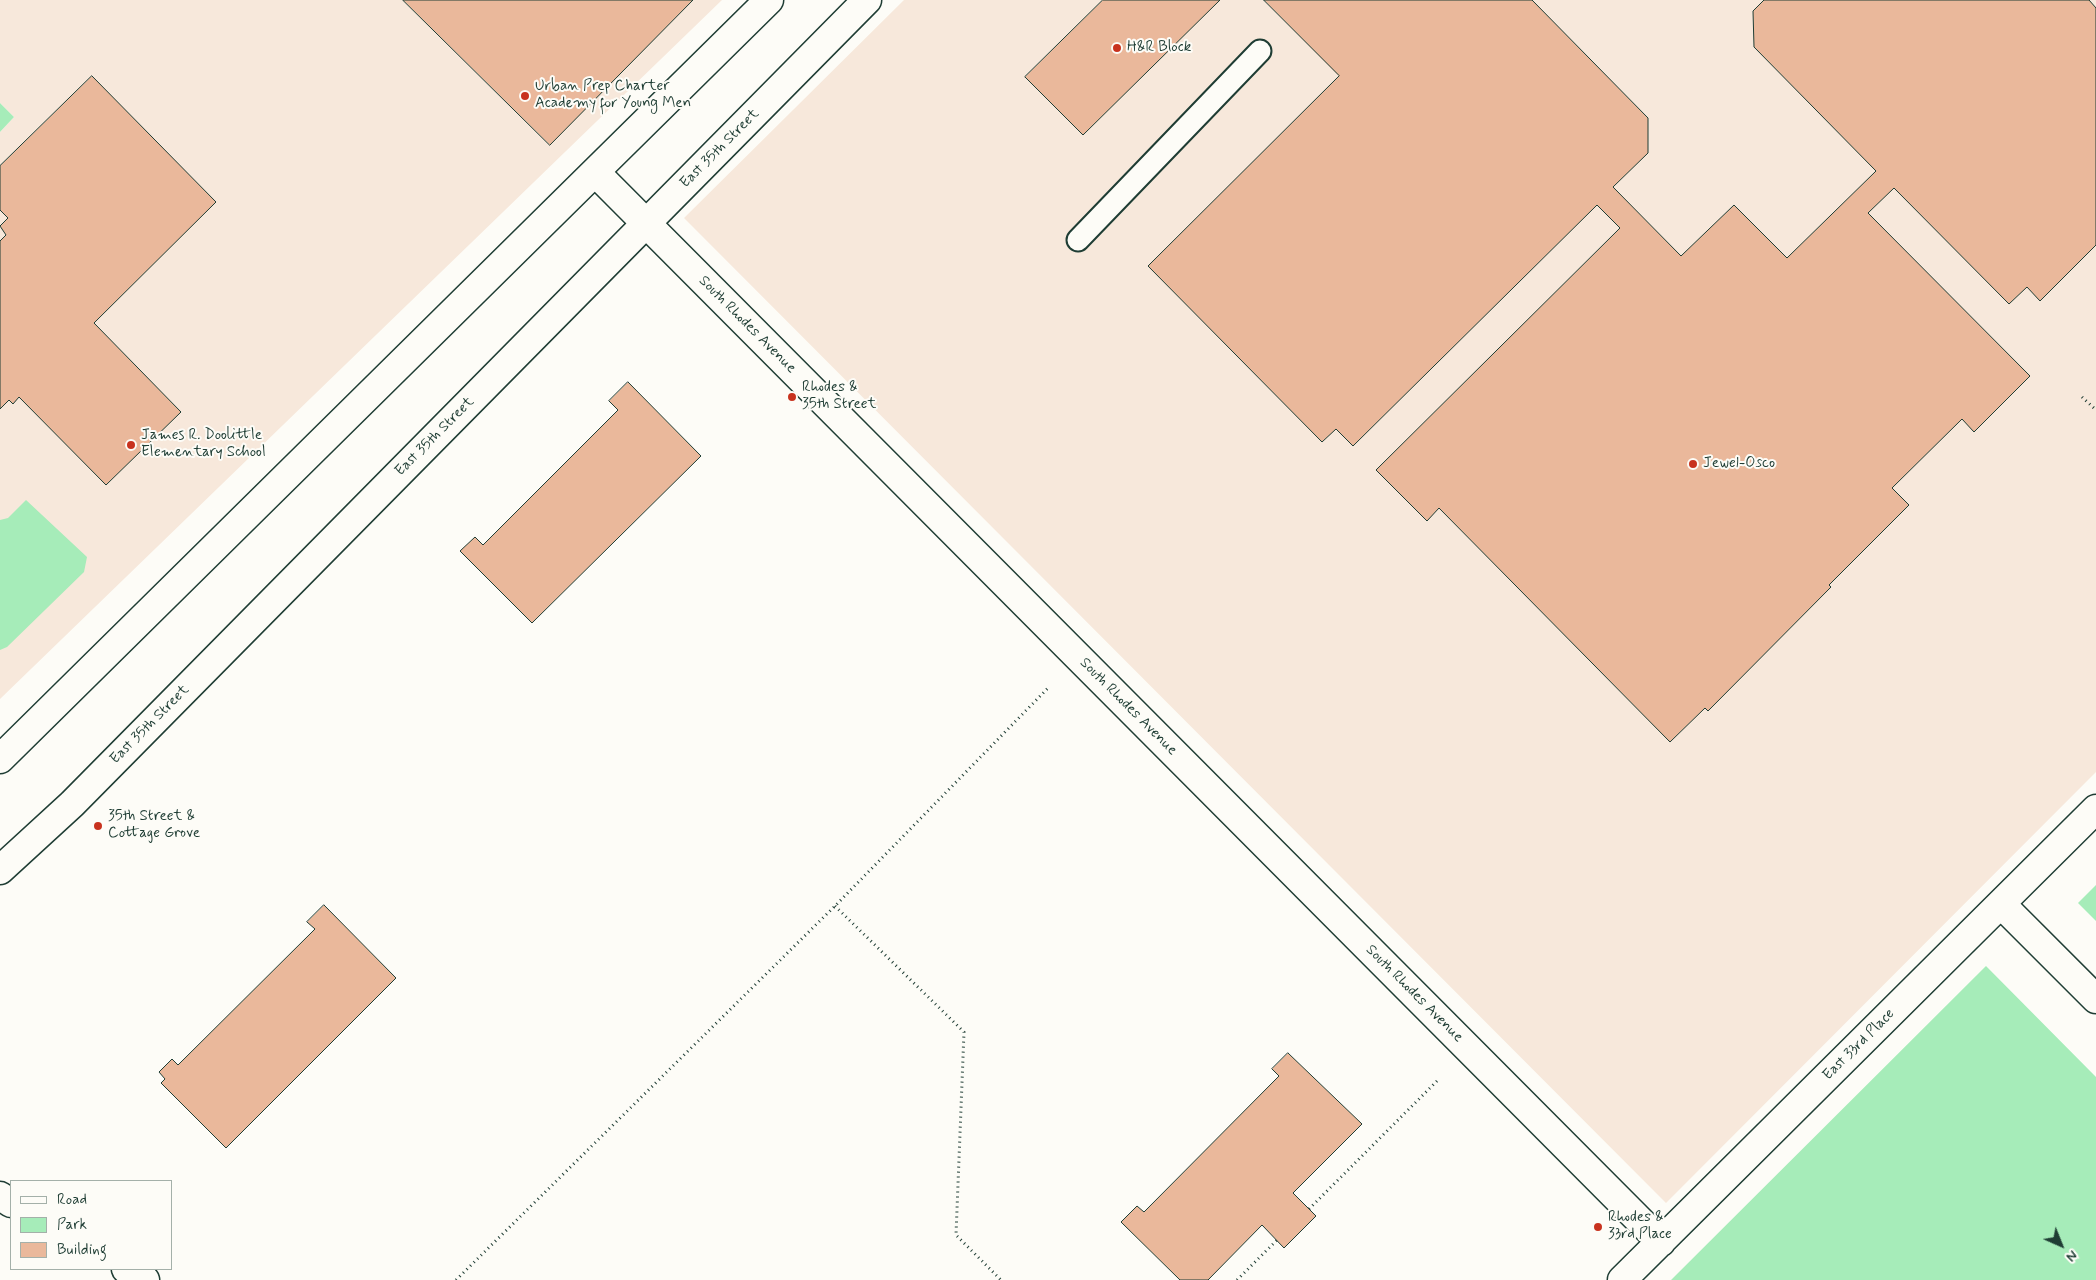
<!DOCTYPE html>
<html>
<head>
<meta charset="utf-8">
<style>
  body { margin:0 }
  #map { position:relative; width:2096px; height:1280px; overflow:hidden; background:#fdfcf7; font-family:Mynerve,sans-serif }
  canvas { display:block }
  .legend { position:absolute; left:10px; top:1180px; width:162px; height:90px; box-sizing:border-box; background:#fdfcf7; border:1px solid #a4b0a9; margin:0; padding:6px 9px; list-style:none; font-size:15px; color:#1f3d34 }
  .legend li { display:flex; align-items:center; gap:10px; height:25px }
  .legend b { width:25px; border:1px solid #a4b0a9 }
  .north { position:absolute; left:2036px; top:1220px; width:50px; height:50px; -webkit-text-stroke:4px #fdfcf7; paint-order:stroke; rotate:136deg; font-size:14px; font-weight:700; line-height:20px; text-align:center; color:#1f3d34 }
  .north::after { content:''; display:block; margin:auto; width:18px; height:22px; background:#1f3d34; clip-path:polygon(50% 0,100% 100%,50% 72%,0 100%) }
</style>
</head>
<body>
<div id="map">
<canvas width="2096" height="1280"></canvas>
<ul class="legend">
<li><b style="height:6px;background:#fdfcf7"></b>Road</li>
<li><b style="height:14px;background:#a6ecb9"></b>Park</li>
<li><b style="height:14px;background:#eab89b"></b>Building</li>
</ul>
<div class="north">N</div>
</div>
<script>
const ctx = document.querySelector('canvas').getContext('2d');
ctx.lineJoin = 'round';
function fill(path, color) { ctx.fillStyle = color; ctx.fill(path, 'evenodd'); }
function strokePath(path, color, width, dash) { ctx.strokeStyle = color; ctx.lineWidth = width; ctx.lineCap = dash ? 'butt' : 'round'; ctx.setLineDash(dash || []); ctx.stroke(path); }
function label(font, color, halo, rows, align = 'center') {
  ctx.font = font + ' Mynerve,sans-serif'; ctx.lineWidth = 4; ctx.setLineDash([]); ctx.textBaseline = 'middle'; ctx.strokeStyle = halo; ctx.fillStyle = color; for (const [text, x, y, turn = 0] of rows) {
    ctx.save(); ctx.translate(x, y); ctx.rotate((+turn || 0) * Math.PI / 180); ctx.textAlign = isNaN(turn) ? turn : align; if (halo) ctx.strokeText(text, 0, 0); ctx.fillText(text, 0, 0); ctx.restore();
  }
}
fill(new Path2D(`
  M0,0h722l-722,699v-567l14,-15 -14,-14z
  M904,0h1192v772l-430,431 -982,-985z`), '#f7e8db');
fill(new Path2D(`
  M0,103l14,14 -14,15z
  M26,500l61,57 -3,15 -77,75 -7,3v-130l8,-2z
  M2096,885v36l-18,-18z
  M1986,966l110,111v203h-425z`), '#a6ecb9');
const building = new Path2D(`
  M403,0h290l-143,145z
  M1103,0h117l-137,135 -58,-58z
  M1264,0h268l116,118v35l-35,34 68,69 53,-51 53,53 89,-87 -122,-124 -1,-36 11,-11h325l7,8v237l-56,56 -13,-14 -18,17 -115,-116 -26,25 162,163 -56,56 -12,-13 -70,69 17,17 -80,80 2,2 -123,124 -3,-3 -35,34 -231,-234 -12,13 -51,-51 244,-242 -23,-23 -244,241 -17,-17 -14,13 -174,-176 191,-190z
  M92,76l124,126 -122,121 87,89 -75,73 -87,-88 -6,7 -4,-4 -9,9v-168l6,-6 -6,-9 8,-8 -8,-8v-44z
  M628,382l73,74 -169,167 -72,-72 15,-14 8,8 135,-135 -9,-9z
  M324,905l72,73 -170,170 -65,-65 4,-4 -6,-7 13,-13 6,6 137,-136 -8,-7z
  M1288,1053l74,71 -69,69 23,23 -32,32 -22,-23 -54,55h-28l-59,-58 16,-16 7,6 135,-136 -7,-7z`);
fill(building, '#eab89b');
strokePath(building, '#1f3d34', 1);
const lane = new Path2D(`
  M1078,240l182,-189`);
const street = new Path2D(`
  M596,173l1065,1069
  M2001,904l95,95
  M0,1196l11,7
  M126,1269l19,11
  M1622,1280l474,-471`);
const secondary = new Path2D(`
  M0,759l769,-759
  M0,870l72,-66 795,-804`);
strokePath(lane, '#1f3d34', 25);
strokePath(street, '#1f3d34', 31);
strokePath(secondary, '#1f3d34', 31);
strokePath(new Path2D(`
  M2082,397l14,13
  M835,906l129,126 -8,203 45,45
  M1309,1209l129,-129
  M456,1280l379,-374 214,-219
  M1237,1280l40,-40`), '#1f3d34', 3, [1, 4]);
strokePath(lane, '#fdfcf7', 21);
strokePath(street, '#fdfcf7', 28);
strokePath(secondary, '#fdfcf7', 28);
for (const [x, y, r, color] of [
  [1117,48,5,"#c8321e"],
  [525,96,5,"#c8321e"],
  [792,397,5,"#c8321e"],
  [131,445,5,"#c8321e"],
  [1693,464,5,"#c8321e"],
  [98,826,5,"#c8321e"],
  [1598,1227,5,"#c8321e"]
]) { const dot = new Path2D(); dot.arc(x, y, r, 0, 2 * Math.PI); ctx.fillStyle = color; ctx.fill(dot); strokePath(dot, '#fdfcf7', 2); }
label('15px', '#1f3d34', '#fdfcf7', [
  ["H&R Block",1127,48],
  ["Urban Prep Charter",535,87],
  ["Academy for Young Men",535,104],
  ["Rhodes &",802,388],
  ["35th Street",802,405],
  ["James R. Doolittle",141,436],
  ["Elementary School",141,453],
  ["Jewel-Osco",1703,464],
  ["35th Street &",108,817],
  ["Cottage Grove",108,834],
  ["Rhodes &",1608,1218],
  ["33rd Place",1608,1235]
], 'left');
label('15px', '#1f3d34', '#fdfcf7', [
  ["East 35th Street",720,149,-45],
  ["South Rhodes Avenue",747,325,45],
  ["East 35th Street",435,437,-45],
  ["South Rhodes Avenue",1128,707,45],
  ["East 35th Street",150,725,-45],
  ["South Rhodes Avenue",1414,994,45],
  ["East 33rd Place",1859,1045,-45]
]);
</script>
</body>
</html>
